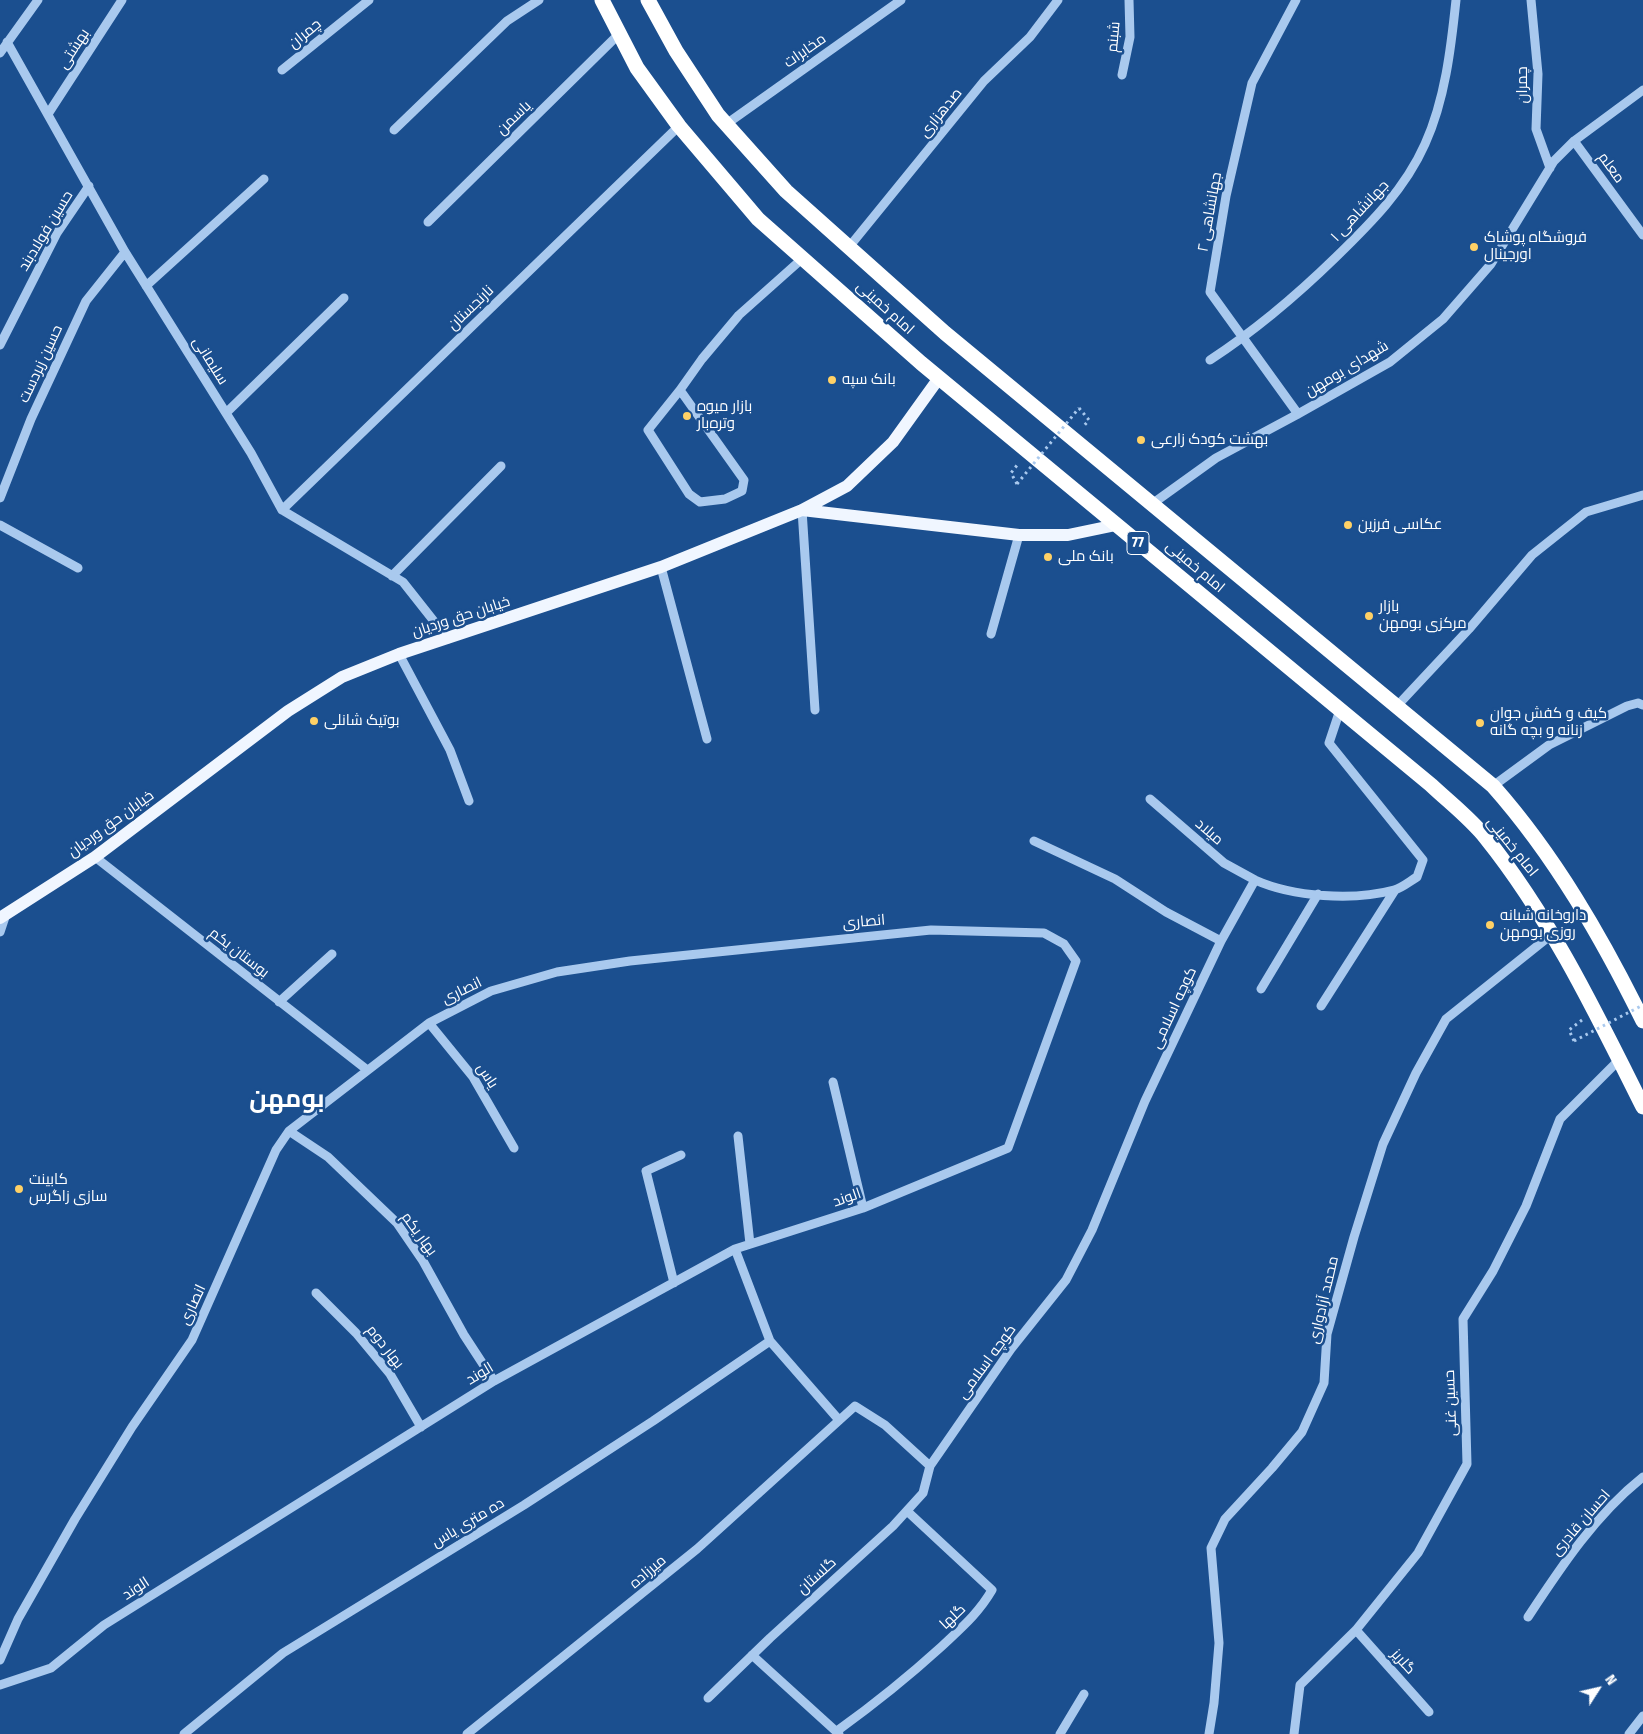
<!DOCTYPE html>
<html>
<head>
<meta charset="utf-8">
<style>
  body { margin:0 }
  #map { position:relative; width:1643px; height:1734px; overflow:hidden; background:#1b4f8f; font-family:"Fira Sans Condensed",sans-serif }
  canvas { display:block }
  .north { position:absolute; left:1573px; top:1664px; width:50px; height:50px; -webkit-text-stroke:4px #1b4f8f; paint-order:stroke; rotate:55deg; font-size:14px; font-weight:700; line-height:20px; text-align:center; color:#fff }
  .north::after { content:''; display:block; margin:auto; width:18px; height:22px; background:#fff; clip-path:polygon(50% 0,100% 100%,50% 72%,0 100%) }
</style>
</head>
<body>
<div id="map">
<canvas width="1643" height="1734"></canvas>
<div class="north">N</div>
</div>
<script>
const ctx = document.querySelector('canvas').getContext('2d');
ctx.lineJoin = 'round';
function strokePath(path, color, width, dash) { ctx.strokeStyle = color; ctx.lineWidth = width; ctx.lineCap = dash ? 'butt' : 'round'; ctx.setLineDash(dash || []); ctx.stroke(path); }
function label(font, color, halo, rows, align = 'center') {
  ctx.font = font + ' "Fira Sans Condensed",Cairo,sans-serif'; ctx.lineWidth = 5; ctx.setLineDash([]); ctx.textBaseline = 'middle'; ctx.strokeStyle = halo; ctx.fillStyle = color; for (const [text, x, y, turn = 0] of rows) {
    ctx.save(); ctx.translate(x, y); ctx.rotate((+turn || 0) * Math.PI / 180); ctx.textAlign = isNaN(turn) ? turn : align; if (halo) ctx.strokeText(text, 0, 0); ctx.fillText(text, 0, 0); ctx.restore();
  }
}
strokePath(new Path2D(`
  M1079,408l10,12 -6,7
  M1017,484l-6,-11 7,-9
  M1574,1041l-5,-11 13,-10`), '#a9c9ee', 3, [2.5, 4]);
strokePath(new Path2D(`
  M1296,0l-44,83 -26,113 -16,96 88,122
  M1531,0l7,74 -2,55 14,39
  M7,42l118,210 126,201 31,57 121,72 45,57
  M0,53l38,-53
  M282,70l87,-70
  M1122,75l8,-38 -1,-37
  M48,114l74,-114
  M725,125l176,-125
  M394,130l113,-109 32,-21
  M1574,141l69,94
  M428,222l191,-188
  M849,247l135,-166 46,-44 28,-37
  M146,286l118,-107
  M0,345l57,-112 32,-47
  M1210,360c46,-30 87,-65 126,-103 35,-34 69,-68 89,-113 20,-44 26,-96 31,-144
  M680,390l-32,40 41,64 11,8 25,-3 17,-8 2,-11 -64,-90 22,-31 37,-44 64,-57
  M226,413l118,-115
  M0,498l31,-79 55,-118 39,-49
  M1152,504l64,-46 82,-44 92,-52 53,-43 48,-55 63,-103 20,-20 69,-51
  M282,510l397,-384
  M802,510l13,200
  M0,525l78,43
  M661,567l46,172
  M392,576l109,-110
  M991,634l28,-99
  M399,654l51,96 19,51
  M1397,706l72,-77 63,-74 54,-43 57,-17
  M1493,786l56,-41 78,-39 11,-3 5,2
  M1150,799l74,64 31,17
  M1034,841l81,38 51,33 55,29
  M95,857l271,212
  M0,932l5,-15
  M1261,989l57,-95
  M279,1002l53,-48
  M1321,1006l74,-116
  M429,1023l44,54 41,71
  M833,1082l30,126
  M289,1131l39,26 69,66 26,38 41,74 30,46
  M738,1136l12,108
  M735,1249l35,92 69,79
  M674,1283l-28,-112 35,-16
  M316,1293l40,40 34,41 31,53
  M1528,1617c33,-50 67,-102 115,-140
  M1356,1630l73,82
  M752,1655l87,79
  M0,1660l18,-41 57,-100 57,-92 60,-87 84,-190 13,-19 140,-108 62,-32 66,-19 73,-11 301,-31 113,3 20,11 12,17 -68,187 -145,60 -128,41 -241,132 -390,244 -53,43 -51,17
  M708,1698l62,-60 123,-112 30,-33 7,-27 81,-117 55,-69 26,-50 53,-129 76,-160 34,-61c38,17 98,21 139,10 8,-2 16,-9 23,-13l6,-17 -94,-117 11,-33
  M837,1731c36,-26 71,-54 104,-84 20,-19 37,-33 51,-57l-85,-79
  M184,1734l99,-81 241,-148 129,-84 117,-80
  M467,1734l230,-185 158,-143 30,19 45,41
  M1060,1734l24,-40
  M1209,1734l5,-31 5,-60 -8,-95 14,-29 47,-51 30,-36 22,-49 3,-49 27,-97 29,-93 33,-71 30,-54 105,-84
  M1294,1734l6,-49 56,-55 62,-77 49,-89 -4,-145 30,-48 33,-65 34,-87 59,-59
  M1629,1734l14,-18`), '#a9c9ee', 9);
strokePath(new Path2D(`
  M802,510l217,25h49l48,-10
  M0,918l95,-61 193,-146 54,-34 57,-23 262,-87 141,-57 45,-24 46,-44 46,-64`), '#f0f6ff', 12);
strokePath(new Path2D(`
  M602,0l35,68 42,58 79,93 163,144 510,422c18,17 40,34 55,53 65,81 111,177 157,269
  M648,0l28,51 42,64 68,76 159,142 548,453c62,70 109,152 150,235`), '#fff', 15);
strokePath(new Path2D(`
  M1017,484l62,-76
  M1574,1041l69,-36`), '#a9c9ee', 3, [2.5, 4]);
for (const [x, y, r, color] of [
  [1474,247,5,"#ffd166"],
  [832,380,5,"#ffd166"],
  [687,416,5,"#ffd166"],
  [1141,440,5,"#ffd166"],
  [1348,525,5,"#ffd166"],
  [1048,557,5,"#ffd166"],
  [1369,616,5,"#ffd166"],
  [314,721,5,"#ffd166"],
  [1480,723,5,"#ffd166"],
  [1490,925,5,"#ffd166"],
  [19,1189,5,"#ffd166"]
]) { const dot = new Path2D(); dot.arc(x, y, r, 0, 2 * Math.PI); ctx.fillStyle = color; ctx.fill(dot); strokePath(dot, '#1b4f8f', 2); }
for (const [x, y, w] of [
  [1138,543,22]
]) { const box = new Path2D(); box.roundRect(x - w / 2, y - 11.5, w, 23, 4); ctx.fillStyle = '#1b4f8f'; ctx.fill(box); strokePath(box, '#fff', 1); }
label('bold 14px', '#fff', null, [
  ["77",1138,543]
]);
label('15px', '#fff', '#1b4f8f', [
  ["چمران",305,34,-39],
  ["شبنم",1114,37,-85],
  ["بهشتی",74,49,-57],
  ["مخابرات",805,51,-35],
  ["چمران",1523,85,-90],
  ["صدهزاری",941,113,-51],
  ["یاسمن",514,118,-44],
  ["معلم",1611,168,54],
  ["جهانشاهی ۱",1360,211,-47],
  ["جهانشاهی ۲",1210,212,-80],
  ["حسین فولادبند",46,231,-59],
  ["نارنجستان",471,308,-44],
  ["امام خمینی",885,308,42],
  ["سلیمانی",210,361,58],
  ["حسین زبردست",41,364,-65],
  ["شهدای بومهن",1347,369,-31],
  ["امام خمینی",1195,567,40],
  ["خیابان حق وردیان",461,617,-18],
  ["خیابان حق وردیان",111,824,-36],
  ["میلاد",1209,832,41],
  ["امام خمینی",1512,847,51],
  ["انصاری",864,922,-5],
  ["بوستان یکم",239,953,38],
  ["انصاری",462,991,-26],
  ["کوچه اسلامی",1174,1008,-65],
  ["یاس",487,1076,57],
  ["الوند",847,1198,-19],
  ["بهار یکم",419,1234,54],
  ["محمد آزادواری",1324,1300,-77],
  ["انصاری",193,1305,-65],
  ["بهار دوم",385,1347,52],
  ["کوچه اسلامی",987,1362,-54],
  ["الوند",480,1374,-31],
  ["حسین غنی",1451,1403,-92],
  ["ده متری یاس",468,1523,-31],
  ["احسان قادری",1581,1523,-49],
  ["میرزاده",648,1572,-40],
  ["گلستان",817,1576,-42],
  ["الوند",136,1589,-33],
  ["گلها",953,1617,-43],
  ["گلریز",1403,1662,48]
]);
label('15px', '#fff', '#1b4f8f', [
  ["فروشگاه پوشاک",1484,238],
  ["اورجینال",1484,255],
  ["بانک سپه",842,380],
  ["بازار میوه",697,407],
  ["وتره‌بار",697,424],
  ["بهشت کودک زارعی",1151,440],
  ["عکاسی فرزین",1358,525],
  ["بانک ملی",1058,557],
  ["بازار",1379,607],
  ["مرکزی بومهن",1379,624],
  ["کیف و کفش جوان",1490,714],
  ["زنانه و بچه گانه",1490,731],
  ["بوتیک شانلی",324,721],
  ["داروخانه شبانه",1500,916],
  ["روزی بومهن",1500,933],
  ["کابینت",29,1180],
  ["سازی زاگرس",29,1197]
], 'left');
label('bold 25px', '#fff', '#1b4f8f', [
  ["بومهن",287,1100]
]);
</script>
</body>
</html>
